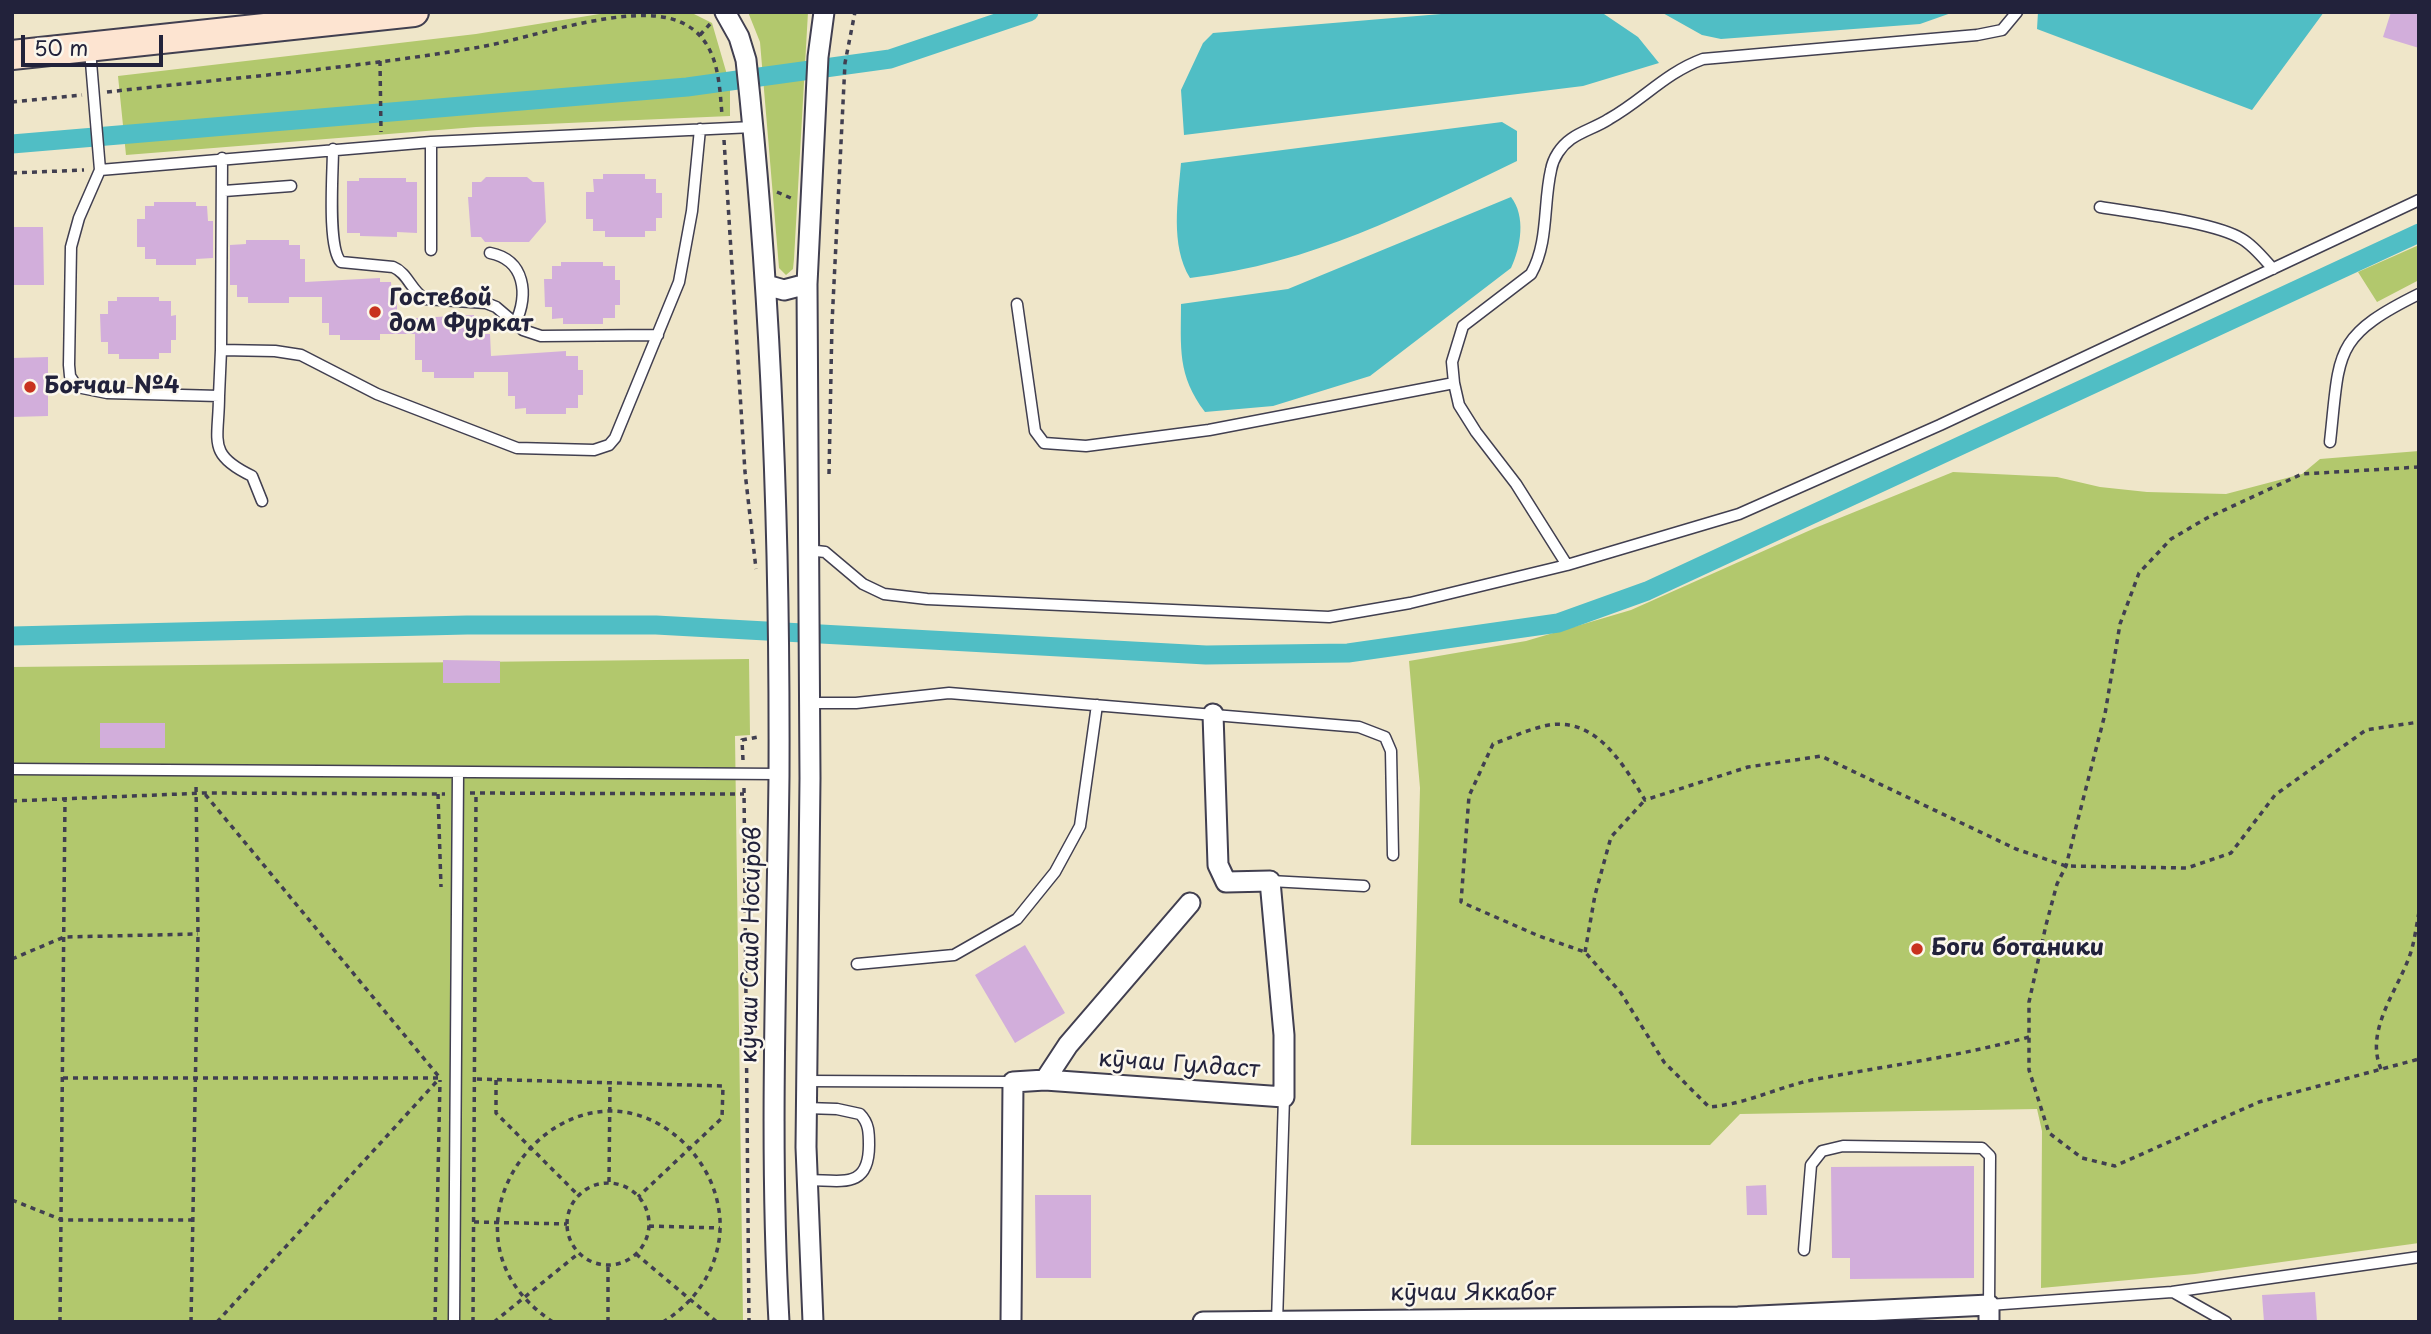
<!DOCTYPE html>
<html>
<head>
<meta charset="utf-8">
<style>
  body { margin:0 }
  #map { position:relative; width:2431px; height:1334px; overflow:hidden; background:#efe6c9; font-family:"Playpen Sans",sans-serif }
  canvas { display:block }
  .frame { position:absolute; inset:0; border:14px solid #22223b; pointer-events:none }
  .scale { position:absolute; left:21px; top:35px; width:142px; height:32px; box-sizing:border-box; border:4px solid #22223b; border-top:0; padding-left:9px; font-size:21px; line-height:24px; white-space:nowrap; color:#22223b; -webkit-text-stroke:5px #fbf7ec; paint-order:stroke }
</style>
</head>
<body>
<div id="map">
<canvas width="2431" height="1334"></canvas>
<div class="frame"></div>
<div class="scale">50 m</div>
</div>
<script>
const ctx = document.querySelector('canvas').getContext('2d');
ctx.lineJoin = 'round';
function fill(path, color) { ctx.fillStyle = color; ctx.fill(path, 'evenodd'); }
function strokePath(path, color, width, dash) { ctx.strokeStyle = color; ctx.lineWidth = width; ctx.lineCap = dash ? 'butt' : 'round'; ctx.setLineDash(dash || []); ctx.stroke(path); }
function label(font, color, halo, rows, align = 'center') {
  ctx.font = font + ' "Playpen Sans",sans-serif'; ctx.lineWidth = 5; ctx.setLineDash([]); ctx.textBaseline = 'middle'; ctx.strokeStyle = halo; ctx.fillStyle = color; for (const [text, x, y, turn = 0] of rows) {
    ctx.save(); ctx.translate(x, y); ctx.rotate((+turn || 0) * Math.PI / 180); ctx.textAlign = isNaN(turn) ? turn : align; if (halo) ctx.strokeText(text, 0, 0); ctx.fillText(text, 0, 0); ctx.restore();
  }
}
fill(new Path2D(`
  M612,12h78l22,11 18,62v31l-254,11 -350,28 -8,-79 358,-42z
  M748,12h60l-14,247 -1,10 -7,6 -7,-7 -19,-226z
  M2419,245v35l-42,22 -19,-30z
  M2419,451v792l-224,31 -154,14 1,-157 -5,-22 -297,5 -30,31h-299l9,-357 -11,-127 117,-20 105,-31 184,-82 138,-56 104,5 43,10 47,5 79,2 76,-20 18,-15z
  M749,659l1,76 -15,1 8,586h-731v-655z`), '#b2c86d');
fill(new Path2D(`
  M1465,12l139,2 34,23 21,26 -76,23 -399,49 -3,-45 22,-47 10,-10z
  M1661,12h293l-34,12 -199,15 -19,-4z
  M2038,12h286l-72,98 -215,-81z
  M1502,122l15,9v30c-111,53 -203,102 -327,117 -20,-33 -12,-78 -9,-115z
  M1511,197c15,19 10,50 0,71l-141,108 -97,30 -68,6c-28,-37 -24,-64 -24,-108l107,-15z`), '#50bec5');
strokePath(new Path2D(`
  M12,144l675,-57 203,-28 139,-47
  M12,636l455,-11h189l550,30 142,-2 210,-30 89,-32 772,-358`), '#50bec5', 19);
fill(new Path2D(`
  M2391,12h28v36l-36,-11z
  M603,174h42v5h11v14h6v25h-6v13h-11v6h-40v-6h-12v-12h-7v-27h8l-1,-13h10z
  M486,177h41l6,5h11l2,40 -17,20h-44l-4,-5h-10l-3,-40h4v-15h9z
  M359,178h47v4h11v51l-20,-1v5l-37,-1v-3h-13v-52h12z
  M154,202h42v4h11l1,15h5v37l-17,1v6h-40v-6h-11v-12h-8v-28h8v-13h9z
  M12,227h31l1,58h-32z
  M246,240h43v5h11v14h5v23l75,-4v4h11l1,14h5v23l77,-4v5h11v14h5l1,22 75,-5v5h12v14h5v25h-5v13h-12v6h-40v-6l-11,1v-13h-7v-24h-34v6h-40v-6h-12v-12h-7v-26h-35v6h-40v-5h-11v-12h-7v-26h-33v6h-41v-6h-11v-12h-7v-40l16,-1z
  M561,262h42v4h12v14h5v25h-5v13h-12v6h-40v-6l-11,1v-12h-7l-1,-28h8v-13h9z
  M117,297h42v4h12v15l5,-1v25h-5v13h-12v6h-40v-5h-11v-12h-7l-1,-28h8v-13h9z
  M48,357v59l-36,1v-59z
  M443,660l57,1v22h-57z
  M100,723h65v25h-65z
  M1025,945l40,68 -50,30 -40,-68z
  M1974,1166v112l-124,1v-21h-18l-1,-91z
  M1766,1185l1,30h-20l-1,-29z
  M1035,1195h56v83h-55z
  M2315,1292l2,30h-53l-2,-27z`), '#d2aedb');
const service = new Path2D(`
  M90,50l10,120 -21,48 -8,29 -2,118 1,11 7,11 30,6 112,3 2,-46 54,1 26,4 76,39 140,54 77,2 15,-5 6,-7 64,-156 13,-71 8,-82
  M431,142v108
  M333,149c0,23 -6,99 8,113l52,5c15,6 18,24 32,32l61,4 10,4 27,23 18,6 117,-1
  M100,170l331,-28 322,-15
  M224,191l67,-5
  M2100,207c35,6 114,15 142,32 12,7 22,20 31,30
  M490,253c35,7 39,41 25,71
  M1017,304l18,127 9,12 42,3 123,-16 245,-47
  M221,350l1,-192
  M219,396c0,45 -13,58 33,80l10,25
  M2330,442c10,-90 2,-105 89,-148
  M808,550l17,2 38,32 21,10 43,5 402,18 81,-14 157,-38 172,-51 201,-89 479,-225
  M1567,565l-51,-81 -40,-52 -17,-27 -5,-22 -2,-21 11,-36 68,-52c18,-32 12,-70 20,-104 2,-12 10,-24 20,-31 11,-8 26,-12 38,-20 34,-19 56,-46 94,-60l274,-24 25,-5 15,-18
  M810,703h46l93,-10 410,34 26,10 6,14 2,104
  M12,769l767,5
  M1270,881l94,5
  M857,964l97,-9 63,-36 38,-47 25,-46 17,-121
  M807,1081l206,1
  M806,1108l31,1 23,5c9,9 9,19 9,31 0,45 -28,35 -62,35
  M1804,1250l7,-85 11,-14 21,-5 139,2 8,8 -1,149 183,-13 247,-35
  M2173,1292l53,30
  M454,1322l4,-549
  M1277,1322l7,-225`);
const minor = new Path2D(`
  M725,12l14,25 7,23c26,238 34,477 33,716 -2,182 -10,364 0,546
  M766,285l18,5 23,-6
  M1045,1080l23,-35 122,-142
  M813,1322l-7,-175 4,-369 -3,-494 11,-227 6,-45
  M1011,1322l2,-240 32,-2 239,17v-62l-14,-154 -44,1 -8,-17 -5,-151
  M1203,1322l535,-5 251,-12v17`);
const secondary = new Path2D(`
  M12,55l402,-43`);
strokePath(service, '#413f50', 13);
strokePath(minor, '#413f50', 23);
strokePath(secondary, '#413f50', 32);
strokePath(new Path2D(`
  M700,35l10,-11
  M380,61l1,71
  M107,92c124,-14 250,-24 373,-45 52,-9 150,-45 198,-26 40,16 41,57 44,94
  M12,102l70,-7
  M724,140l21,332 11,97
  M12,173l72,-3
  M777,192l16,7
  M2419,467l-117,7 -95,44 -36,21 -32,34 -19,51 -15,90 -39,152 -9,18 -11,41 -17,77v68l20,63 33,25 33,8 144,-64 160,-43
  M829,474l3,-151 13,-260 10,-51
  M743,760l-1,-20 16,-3
  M744,788l5,534
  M470,793l274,1
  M438,794l3,93
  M12,801l192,-8 241,1
  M1585,952l10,-57 16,-58 34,-37
  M12,959l52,-22 134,-3
  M2029,1037c-72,20 -144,29 -217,43 -37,8 -65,24 -103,27l-45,-45 -43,-69 -36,-41 -46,-16 -78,-34 8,-106 24,-52c17,-6 34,-14 51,-18 51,-12 79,38 101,74l103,-33 73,-11 195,93 50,17 121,2 44,-15 44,-58 91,-65 53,-8
  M2381,1069c-16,-37 14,-75 27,-109 6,-14 8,-32 11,-48
  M63,1078h377l-236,-285
  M477,1079l246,7 -1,32 -84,79
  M496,1080v33l83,83
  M609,1182l1,-99
  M567 1224a41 41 0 1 1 82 0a41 41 0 1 1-82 0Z
  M12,1200l50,20h131
  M474,1222l93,2
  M649,1226l71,2
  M636,1254l81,68
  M60,1322l5,-523
  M191,1322l7,-388 -2,-150
  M217,1322l221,-242
  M435,1322l5,-242
  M473,1322l3,-529
  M494,1322l85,-69
  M553,1322c-140,-92 15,-285 129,-181 22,21 36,48 38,79 2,42 -21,80 -57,102
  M608,1322v-57`), '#413f50', 3.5, [5, 5]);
strokePath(service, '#fff', 10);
strokePath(minor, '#fff', 19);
strokePath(secondary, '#fde4d1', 28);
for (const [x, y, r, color] of [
  [375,312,7,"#c8321e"],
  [30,387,7,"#c8321e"],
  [1917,949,7,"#c8321e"]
]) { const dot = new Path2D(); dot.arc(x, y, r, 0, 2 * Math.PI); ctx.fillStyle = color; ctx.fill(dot); strokePath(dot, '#fbf7ec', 2.5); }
label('bold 23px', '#22223b', '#fbf7ec', [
  ["Гостевой",389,299],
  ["дом Фуркат",389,325],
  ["Боғчаи №4",44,387],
  ["Боги ботаники",1931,949]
], 'left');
label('23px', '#22223b', '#fbf7ec', [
  ["кӯчаи Саид Носиров",752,945,-89],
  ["кӯчаи Гулдаст",1179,1065,4],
  ["кӯчаи Яккабоғ",1473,1294]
]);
</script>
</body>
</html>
